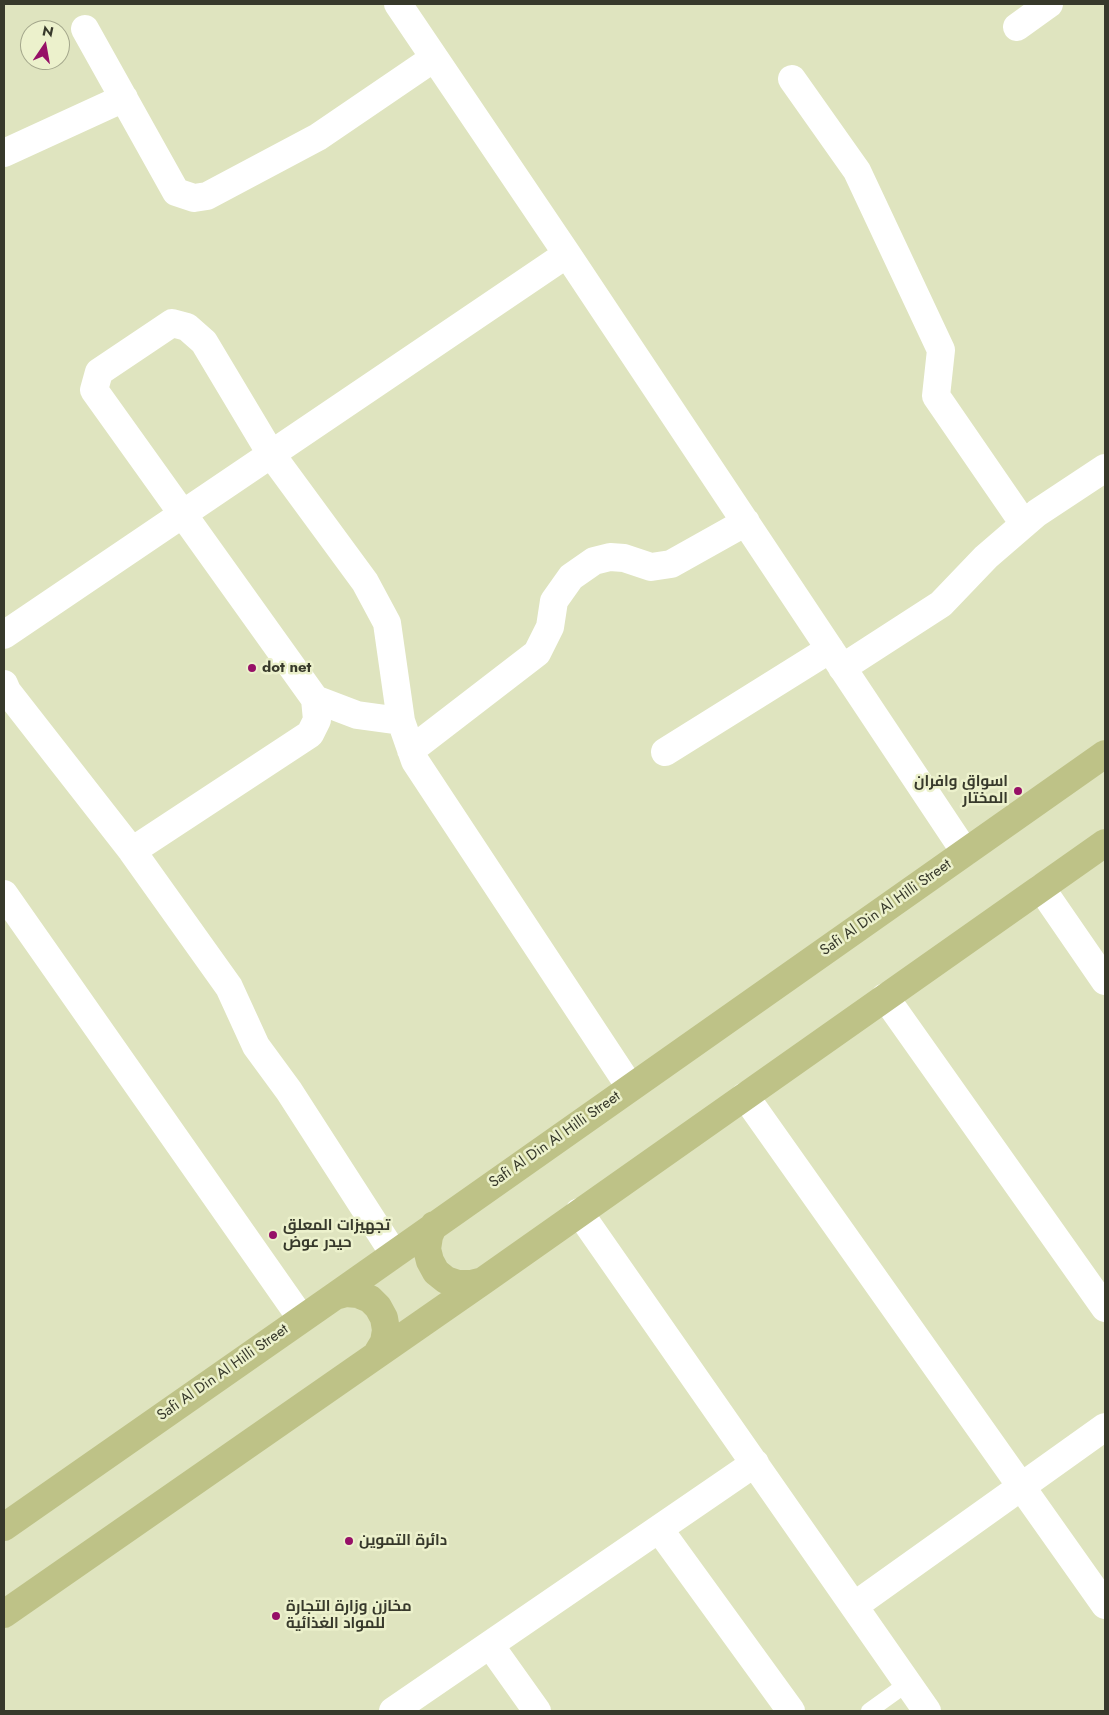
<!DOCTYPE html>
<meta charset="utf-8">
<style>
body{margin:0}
#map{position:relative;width:1109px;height:1715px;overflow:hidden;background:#dfe4bf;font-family:Jost,sans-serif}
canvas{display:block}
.frame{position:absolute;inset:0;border:5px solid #37392b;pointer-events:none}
.north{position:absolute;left:20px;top:20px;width:50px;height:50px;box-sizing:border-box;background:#ecf1cc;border:1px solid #a4a78c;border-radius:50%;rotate:12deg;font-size:14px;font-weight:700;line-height:20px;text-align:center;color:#37392b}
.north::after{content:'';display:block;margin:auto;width:18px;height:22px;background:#961067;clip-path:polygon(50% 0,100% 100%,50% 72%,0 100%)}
</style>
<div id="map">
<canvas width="1109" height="1715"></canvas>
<div class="frame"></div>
<div class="north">N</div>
</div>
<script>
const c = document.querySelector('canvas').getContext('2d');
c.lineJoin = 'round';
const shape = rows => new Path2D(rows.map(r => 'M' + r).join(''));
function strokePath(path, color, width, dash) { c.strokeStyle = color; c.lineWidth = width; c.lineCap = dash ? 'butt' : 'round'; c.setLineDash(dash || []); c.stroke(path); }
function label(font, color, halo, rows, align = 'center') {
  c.font = font + ' Jost,Cairo,sans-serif'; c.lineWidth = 5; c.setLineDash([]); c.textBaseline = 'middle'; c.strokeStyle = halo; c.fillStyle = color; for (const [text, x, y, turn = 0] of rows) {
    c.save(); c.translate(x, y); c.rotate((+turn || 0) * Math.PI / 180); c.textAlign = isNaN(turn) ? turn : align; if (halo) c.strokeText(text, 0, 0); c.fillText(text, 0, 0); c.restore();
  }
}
const service = shape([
 [869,1711,908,1683]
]);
const minor = shape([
 [398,4,567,254,965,852],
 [1017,27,1049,4],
 [85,29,176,192,194,198,207,196,318,137,434,58],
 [792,79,857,171,941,350,936,396,1024,524],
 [4,153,124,98],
 [4,635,567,254],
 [842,668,941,604,986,557,1037,513,1105,468],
 [4,684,7,691,132,851,229,987,256,1046,289,1091,394,1254],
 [315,699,357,715,401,721],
 [411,750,537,653,550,627,554,601,571,577,594,561,610,557,624,558,651,567,671,564,746,522],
 [665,752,830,649],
 [132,851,310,734,317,720,315,699,94,390,99,372,172,323,187,327,204,342,271,454,365,582,387,623,401,721,415,761,630,1087],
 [1041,888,1105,981],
 [4,894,301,1318],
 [885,997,1105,1308],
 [745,1096,1105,1605],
 [579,1212,927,1711],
 [659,1529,791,1711],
 [854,1606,1105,1427],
 [490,1645,537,1711],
 [393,1711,755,1463]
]);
const primary = shape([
 [434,1225,429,1236,427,1249,430,1261,436,1272,446,1280,458,1284,471,1284,483,1281],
 [335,1296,346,1293,358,1294,370,1299,378,1307,384,1318,386,1330,384,1342,378,1352],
 [4,1527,335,1296,1105,754],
 [4,1614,483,1281,1105,843]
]);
const markers = [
 [252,668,5,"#961067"],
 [1018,791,5,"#961067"],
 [273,1235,5,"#961067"],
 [349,1541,5,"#961067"],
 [276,1616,5,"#961067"]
];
const poiNames = [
 ["dot net",262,668],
 ["اسواق وافران",1008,782,"right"],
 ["المختار",1008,799,"right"],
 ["تجهيزات المعلق",283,1226],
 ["حيدر عوض",283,1243],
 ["دائرة التموين",359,1541],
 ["مخازن وزارة التجارة",286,1607],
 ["للمواد الغذائية",286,1624]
];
const streetNames = [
 ["Safi Al Din Al Hilli Street",886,908,-35],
 ["Safi Al Din Al Hilli Street",555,1140,-35],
 ["Safi Al Din Al Hilli Street",223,1373,-35]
];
strokePath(service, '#fff', 16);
strokePath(minor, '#fff', 28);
strokePath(primary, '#bec287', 28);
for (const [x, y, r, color] of markers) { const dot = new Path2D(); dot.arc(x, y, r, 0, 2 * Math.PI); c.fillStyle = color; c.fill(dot); strokePath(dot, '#ecf1cc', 2); }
label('bold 15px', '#37392b', '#ecf1cc', poiNames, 'left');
label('15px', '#37392b', '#ecf1cc', streetNames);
</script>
